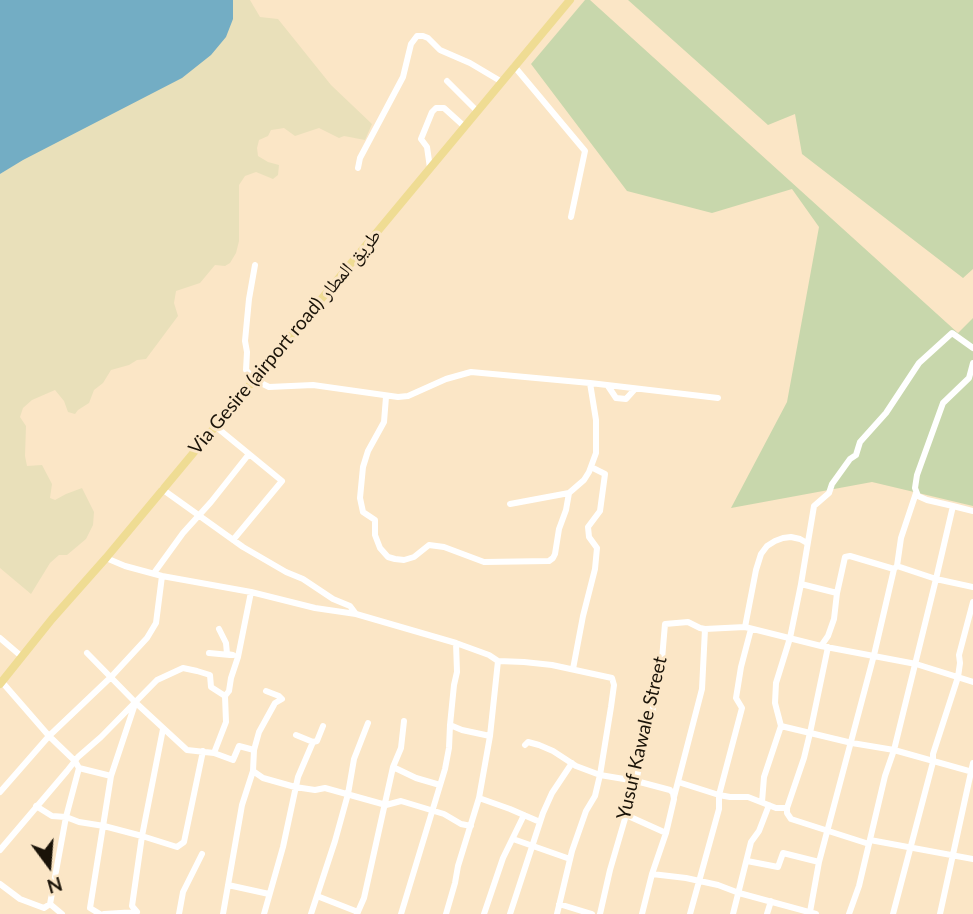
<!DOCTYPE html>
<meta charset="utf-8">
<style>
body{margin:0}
#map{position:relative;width:973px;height:914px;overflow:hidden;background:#fbe6c6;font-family:Lato,sans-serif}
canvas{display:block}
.north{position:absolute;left:14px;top:830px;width:70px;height:70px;-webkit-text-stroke:5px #fbe6c6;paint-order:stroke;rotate:164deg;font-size:19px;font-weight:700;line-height:28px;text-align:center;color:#1a1308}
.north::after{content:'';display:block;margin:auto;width:24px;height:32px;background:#1a1308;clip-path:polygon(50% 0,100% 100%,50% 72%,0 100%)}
</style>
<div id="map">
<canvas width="973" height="914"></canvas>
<div class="north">N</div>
</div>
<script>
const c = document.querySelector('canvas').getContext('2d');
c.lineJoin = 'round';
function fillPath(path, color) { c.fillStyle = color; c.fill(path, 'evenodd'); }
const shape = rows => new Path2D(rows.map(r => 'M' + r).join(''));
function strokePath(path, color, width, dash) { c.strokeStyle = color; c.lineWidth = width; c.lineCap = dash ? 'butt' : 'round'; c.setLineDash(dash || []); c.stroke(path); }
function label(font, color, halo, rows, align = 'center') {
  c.font = font + ' Lato,"Noto Naskh Arabic",sans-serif'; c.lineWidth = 6; c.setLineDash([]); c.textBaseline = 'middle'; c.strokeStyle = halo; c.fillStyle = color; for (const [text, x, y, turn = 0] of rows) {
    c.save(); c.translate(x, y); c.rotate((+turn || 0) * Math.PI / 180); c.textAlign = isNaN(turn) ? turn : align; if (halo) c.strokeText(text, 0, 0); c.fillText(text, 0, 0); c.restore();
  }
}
const green = shape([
 [585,0,590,0,958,333,973,318,973,506,872,482,731,508,787,402,819,227,792,189,712,213,627,191,531,64],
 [628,0,973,0,973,269,963,278,802,154,795,114,768,125]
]);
const sand = shape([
 [233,0,250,0,260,17,278,19,331,85,372,124,365,140,344,136,339,138,319,128,295,136,284,128,278,129,271,130,268,136,259,140,257,148,258,156,268,162,279,165,278,175,273,179,256,172,245,176,239,185,239,241,236,253,230,263,225,266,215,265,200,283,176,291,174,303,178,316,146,359,137,360,129,365,111,370,103,383,94,390,89,403,78,410,75,414,68,412,64,401,55,390,32,400,23,408,20,417,26,426,25,456,27,466,42,465,52,484,50,498,55,500,66,494,82,488,94,512,93,525,86,539,67,555,59,555,50,563,31,594,0,568,0,174,233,19]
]);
const water = shape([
 [0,0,233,0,233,19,226,37,211,55,182,78,23,160,0,174]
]);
const minor = shape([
 [514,66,585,151,571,217],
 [447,81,477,111],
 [358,168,360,158,403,77,411,44,417,36,423,36,428,38,440,50,470,63,502,82],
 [430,168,427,147,421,139,432,112,436,108,444,108,465,127],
 [255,265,249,299,245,341,247,352,246,370,255,380,269,387,313,385,398,397,408,396,446,379,471,372,590,383,718,398],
 [973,348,952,333,919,363,886,413,860,442,856,455,850,459,832,484,829,493,814,506,801,584,790,638,776,683,775,703,781,726,852,743,894,750,973,772],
 [608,386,616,398,626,399,635,389],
 [386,397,384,422,368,451,363,467,360,498,363,512,375,520,375,535,380,548,388,557,395,559,404,560,414,557,429,545,444,547,484,562,549,561,553,558,555,554,559,529,566,510,569,493],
 [215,426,282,481,233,540],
 [162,489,243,547,286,572,303,579,333,599,350,606,356,614],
 [510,504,569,493,584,480,589,472,596,453,596,420,590,383],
 [953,506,973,511],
 [106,558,125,566,162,576,251,592,315,608,356,614,456,643,489,655,498,661,524,662,552,665,612,678,614,685,611,707,600,775,595,796,586,811,572,851,557,914],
 [897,566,936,579,973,587],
 [154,573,183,533,211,502,249,454],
 [801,584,837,593,845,557,850,556,894,569],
 [745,627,756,570,761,554,767,546,775,541,783,538,791,537,800,539,807,543],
 [219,629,226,643,227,654,233,655],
 [0,638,21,656],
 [821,646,828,636,834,619,837,593],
 [828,647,810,733,804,758,787,808,787,813,791,819,869,844],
 [87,653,135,702,187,750,214,753,233,760,239,746,254,750],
 [209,653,230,655],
 [573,669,583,616,595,569,597,548,589,537,588,527,600,511,605,474,591,467],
 [2,682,49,736,75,761,79,768,66,817,50,904],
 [450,725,462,730,490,736],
 [163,729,142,836,177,847,184,842,203,751],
 [296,735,313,742],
 [525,745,528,742,539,745,553,751,576,766,600,775,636,781,670,790,673,793,674,799,666,833,652,874,642,914],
 [214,753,226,722,225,696,229,691,231,678,238,657,251,592],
 [393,767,416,778,440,785],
 [79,768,111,776],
 [253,771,263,778,295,787,315,790,325,788,386,805,401,801,444,814,461,824,471,826],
 [678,782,719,795,742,708,736,698,741,667,751,629],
 [0,792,49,736,111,677,147,638,156,623,162,576],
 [674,797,702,689,705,629],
 [479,798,510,809,540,822],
 [762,802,764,777,781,726],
 [36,806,52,816,66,817,79,822,104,826,142,836,132,906,137,912],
 [626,815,666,833],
 [513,839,570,859],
 [870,840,973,859],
 [0,850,67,771,78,757,101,737,157,680,183,668,197,671,210,675,211,687,225,696],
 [747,861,778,867,783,853,819,862],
 [652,874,686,878,718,885,739,893,816,914],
 [0,884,20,899,44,908,50,904,62,914],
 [228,885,269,894],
 [317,896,358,912],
 [559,904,592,914],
 [810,912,819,862,874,655,894,569,897,566,901,538,916,493],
 [100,914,90,908,111,776,135,704],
 [104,914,137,912],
 [179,914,183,892,202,854],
 [223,914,242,805,253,771,254,750,259,732,275,703,282,699,279,696,266,691],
 [264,914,283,847,298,777,313,742,317,741,323,726],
 [311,914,335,841,348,794,354,759,368,723],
 [357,914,364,898,393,767,401,748,404,721],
 [401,914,445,769,449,748,450,725,454,685,457,672,456,643],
 [446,914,455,883,458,866,479,798,490,736,498,661],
 [484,914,503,858,524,815],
 [510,914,543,813,552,793,572,763],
 [600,914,610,870,636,781,656,695,662,659,665,624,688,622,700,628,705,629,745,627,821,646,916,664,973,682],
 [690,914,719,809,719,795,730,797,748,797,776,808,787,808],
 [733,914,751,842,759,831,769,805],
 [767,914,771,901],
 [849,914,859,886,885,776,894,750,936,579,953,506,927,500,918,496,915,488,917,475,943,403,969,378,973,363],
 [893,914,933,762,933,754,958,677,960,663,959,655,973,602],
 [940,914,973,763]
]);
const major = shape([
 [0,684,52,619,106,558,570,0]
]);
const streetNames = [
 ["Via Gesire (airport road) طريق المطار",285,342,-50],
 ["Yusuf Kawale Street",642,738,-77]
];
fillPath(green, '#c8d7ac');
fillPath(sand, '#e9e0ba');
fillPath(water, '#73adc4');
strokePath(minor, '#fff', 6);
strokePath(major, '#efdc93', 8);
label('19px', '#1a1308', '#fbe6c6', streetNames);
</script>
